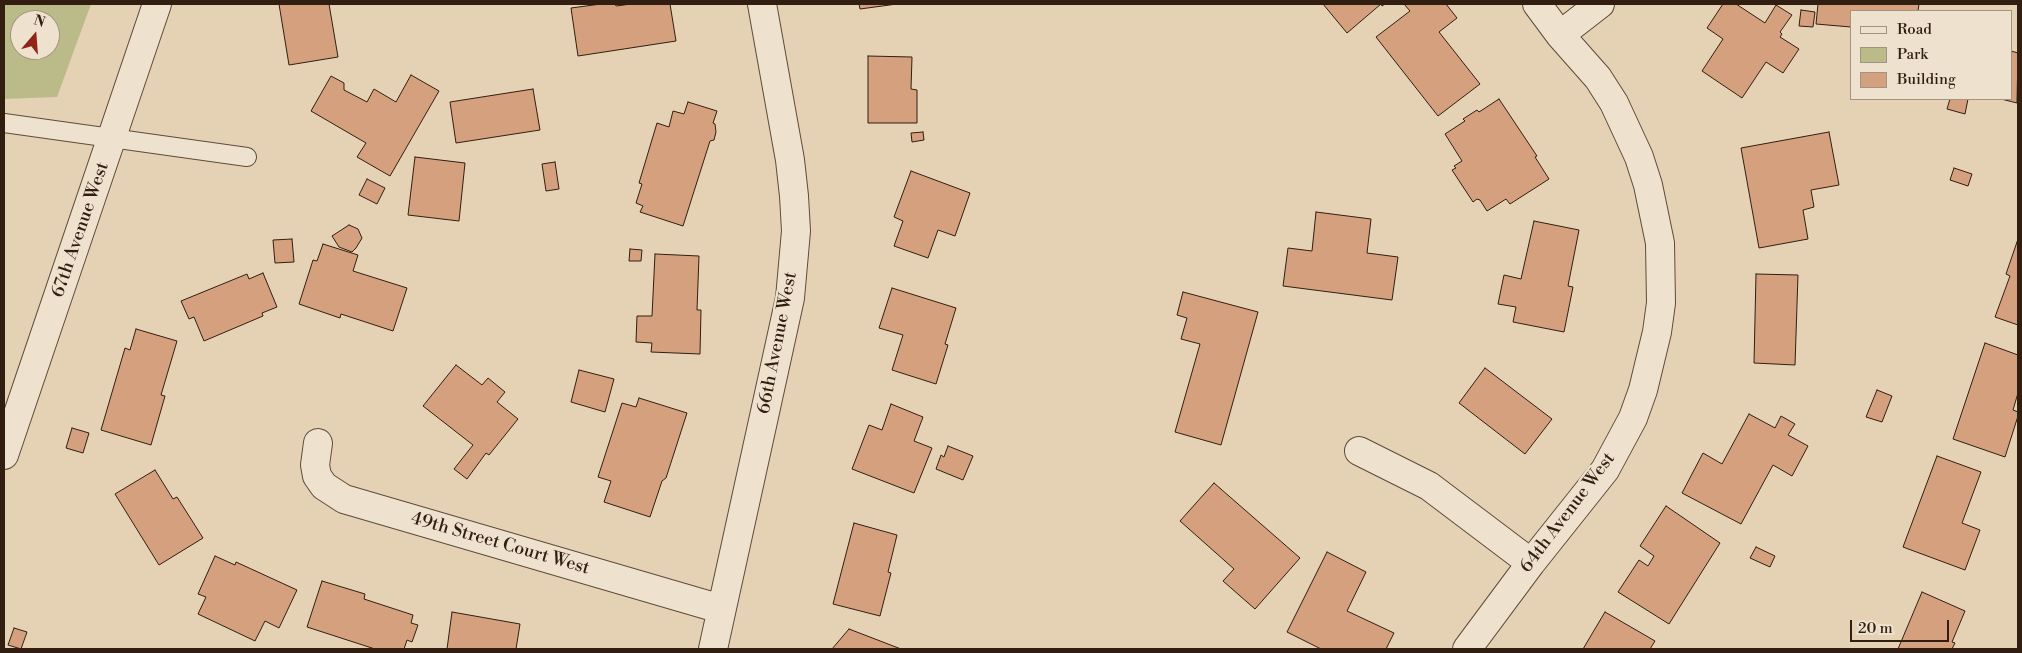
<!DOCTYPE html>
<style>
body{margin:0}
#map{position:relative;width:2022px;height:653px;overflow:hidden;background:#e5d2b4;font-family:"Libre Bodoni",serif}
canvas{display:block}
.frame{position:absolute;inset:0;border:5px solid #311e11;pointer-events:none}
.legend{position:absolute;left:1850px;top:10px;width:162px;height:90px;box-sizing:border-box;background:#eee2ce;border:1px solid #a29482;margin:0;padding:6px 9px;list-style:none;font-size:15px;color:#311e11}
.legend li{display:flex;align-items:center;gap:10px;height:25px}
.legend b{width:25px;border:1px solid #a29482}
.north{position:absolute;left:10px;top:10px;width:50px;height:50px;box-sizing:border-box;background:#eee2ce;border:1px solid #a29482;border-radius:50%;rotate:18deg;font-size:14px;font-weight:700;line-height:20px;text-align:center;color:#311e11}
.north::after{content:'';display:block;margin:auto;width:18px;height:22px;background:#8f2418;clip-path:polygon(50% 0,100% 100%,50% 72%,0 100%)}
.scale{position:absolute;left:1850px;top:620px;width:99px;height:22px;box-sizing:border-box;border:2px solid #311e11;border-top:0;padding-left:6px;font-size:15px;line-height:18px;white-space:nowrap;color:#311e11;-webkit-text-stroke:4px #eee2ce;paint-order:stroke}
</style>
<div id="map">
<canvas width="2022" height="653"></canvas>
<div class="frame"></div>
<ul class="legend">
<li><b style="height:6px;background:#eee2ce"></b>Road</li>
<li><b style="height:14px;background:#bbba89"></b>Park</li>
<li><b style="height:14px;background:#d4a07d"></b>Building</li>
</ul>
<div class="north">N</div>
<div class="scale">20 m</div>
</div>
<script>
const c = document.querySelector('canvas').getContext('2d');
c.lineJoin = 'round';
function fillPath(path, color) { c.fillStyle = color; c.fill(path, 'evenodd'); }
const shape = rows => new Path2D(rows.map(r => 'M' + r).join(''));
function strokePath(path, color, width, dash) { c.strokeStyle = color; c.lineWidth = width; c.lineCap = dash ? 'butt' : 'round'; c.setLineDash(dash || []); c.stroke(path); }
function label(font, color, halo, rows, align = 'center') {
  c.font = font + ' "Libre Bodoni",serif'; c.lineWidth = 4.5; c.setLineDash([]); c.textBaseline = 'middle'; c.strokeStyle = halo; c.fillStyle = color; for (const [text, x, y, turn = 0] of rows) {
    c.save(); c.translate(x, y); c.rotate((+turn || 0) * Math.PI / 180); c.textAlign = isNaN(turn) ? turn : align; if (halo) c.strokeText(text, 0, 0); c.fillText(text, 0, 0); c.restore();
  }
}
const green = shape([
 [4,4,91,4,57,97,4,99],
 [20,20,50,20,50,50,20,50]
]);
const building = shape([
 [279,4,329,4,338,57,289,65,279,4],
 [601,4,615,4,616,6,631,4,670,4,676,41,578,56,571,8,601,4],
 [859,4,897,4,860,9,859,4],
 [1323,4,1385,4,1382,6,1381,4,1347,33,1323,4],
 [1404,4,1446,4,1457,18,1439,32,1480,84,1438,116,1376,37,1410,11,1404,4],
 [1723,4,1736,4,1765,23,1776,5,1792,15,1780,32,1782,34,1780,37,1799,49,1783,73,1766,62,1742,98,1702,71,1723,39,1707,28,1723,4],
 [1818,4,1919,4,1918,11,1851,11,1851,27,1816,24,1818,4],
 [1801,10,1815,12,1813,27,1799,26,1801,10],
 [2011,51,2018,53,2017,103,2001,99,2011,99,2011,51],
 [868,56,912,57,911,89,917,90,917,123,868,123,868,56],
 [411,75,439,91,390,176,357,157,366,143,311,111,331,76,344,83,344,90,367,102,374,89,396,102,411,75],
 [533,89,540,130,456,143,450,102,533,89],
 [1499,99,1537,156,1535,157,1549,179,1510,204,1506,199,1487,211,1480,200,1477,199,1473,202,1452,170,1456,168,1454,166,1462,161,1445,134,1465,121,1463,119,1477,110,1479,112,1499,99],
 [1950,99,1968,99,1965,114,1947,109,1950,99],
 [688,102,717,111,713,123,715,124,716,132,714,140,710,141,683,226,640,212,643,206,636,203,642,184,639,183,657,123,669,127,673,111,684,114,688,102],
 [923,132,924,140,912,142,911,133,923,132],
 [1829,132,1839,185,1811,190,1814,207,1803,210,1808,239,1759,248,1741,148,1829,132],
 [415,157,465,163,459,221,408,215,415,157],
 [555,162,559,189,546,191,542,164,555,162],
 [1954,168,1972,174,1968,186,1950,180,1954,168],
 [911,171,970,193,955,236,938,230,928,258,894,246,903,221,894,217,911,171],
 [367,179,385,188,377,204,359,195,367,179],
 [1316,212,1371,219,1367,253,1398,257,1392,300,1283,286,1288,248,1312,251,1316,212],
 [1534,221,1579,230,1568,286,1573,287,1564,332,1513,322,1516,307,1498,304,1504,275,1521,279,1534,221],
 [349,225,358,229,362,238,356,248,352,252,339,247,332,236,349,225],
 [292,239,294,262,275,263,273,240,292,239],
 [2018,239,2018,325,1995,317,2010,276,2006,274,2018,239],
 [323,244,358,255,353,271,407,288,393,331,341,314,340,318,299,304,313,260,317,261,323,244],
 [630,249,642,250,641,261,629,261,630,249],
 [655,254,699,256,697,310,701,310,700,354,651,352,652,343,636,342,637,316,652,316,655,254],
 [263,273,277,307,262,313,263,316,204,341,194,317,189,319,181,301,247,274,249,279,263,273],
 [1756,274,1798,275,1795,365,1754,363,1756,274],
 [892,288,956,308,945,344,948,345,936,384,892,370,903,335,879,328,892,288],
 [1183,292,1258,312,1221,445,1175,432,1200,344,1181,339,1187,318,1177,315,1183,292],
 [136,329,177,341,161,395,165,396,151,445,101,430,125,348,130,350,136,329],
 [1985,343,2018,355,2018,393,2013,410,2018,412,2018,416,2005,457,1953,439,1985,343],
 [456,365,482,385,488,378,505,392,497,402,518,419,489,455,486,453,467,479,454,469,473,445,423,406,456,365],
 [1485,368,1552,419,1525,454,1459,403,1485,368],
 [579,370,614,379,605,412,571,402,579,370],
 [1877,390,1892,396,1882,422,1866,417,1877,390],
 [639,398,687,413,666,478,662,481,650,517,604,502,611,481,598,477,622,403,636,407,639,398],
 [891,404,923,417,914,441,932,448,914,493,852,469,869,425,882,430,891,404],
 [1749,414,1775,428,1781,416,1795,424,1788,435,1808,446,1792,476,1773,465,1741,524,1682,493,1703,453,1722,464,1749,414],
 [72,428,89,433,83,453,66,448,72,428],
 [948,446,973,456,963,480,936,469,941,455,944,457,948,446],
 [1937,456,1981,472,1962,523,1980,530,1965,570,1903,547,1937,456],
 [155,470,173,499,177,497,203,538,159,565,115,494,155,470],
 [1214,483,1300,558,1255,609,1223,581,1234,569,1180,521,1214,483],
 [1666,506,1720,543,1669,624,1618,592,1639,560,1648,566,1654,556,1640,546,1666,506],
 [854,523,897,535,888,572,891,573,880,616,833,604,854,523],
 [1756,547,1775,556,1770,567,1750,558,1756,547],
 [1327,552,1366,572,1347,611,1394,633,1386,649,1321,649,1287,632,1327,552],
 [215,556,235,565,236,562,297,590,279,628,265,621,255,641,198,614,206,597,198,594,215,556],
 [322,581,365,594,364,599,413,615,411,623,418,625,412,642,407,640,404,649,375,649,307,627,322,581],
 [1922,592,1965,611,1952,642,1955,643,1952,649,1898,649,1922,592],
 [452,612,520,624,516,649,447,649,452,612],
 [1605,612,1655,641,1650,649,1583,649,1605,612],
 [14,628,27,632,21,649,8,645,14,628],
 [849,629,901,649,832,649,849,629]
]);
const service = shape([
 [4,123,247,157]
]);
const minor = shape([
 [1560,35,1600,4],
 [318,443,315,465,317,476,324,486,344,499,721,609],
 [1359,451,1429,486,1531,563],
 [713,649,790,298,796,231,794,196,790,160,762,4],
 [1467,649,1531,563,1605,470,1633,418,1643,390,1657,332,1661,303,1660,243,1648,185,1639,157,1614,103,1598,78,1560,35,1537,4]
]);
const tertiary = shape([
 [4,455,157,4]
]);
const streetNames = [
 ["67th Avenue West",81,230,-71],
 ["66th Avenue West",778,343,-79],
 ["64th Avenue West",1568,513,-53],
 ["49th Street Court West",500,544,16]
];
fillPath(green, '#bbba89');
fillPath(building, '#d4a07d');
strokePath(building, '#311e11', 1);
strokePath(service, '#5e4b3a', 20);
strokePath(minor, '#5e4b3a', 30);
strokePath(tertiary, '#5e4b3a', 30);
strokePath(service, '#eee2ce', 18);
strokePath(minor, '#eee2ce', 28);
strokePath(tertiary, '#eee2ce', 28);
label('18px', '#311e11', '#eee2ce', streetNames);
</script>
